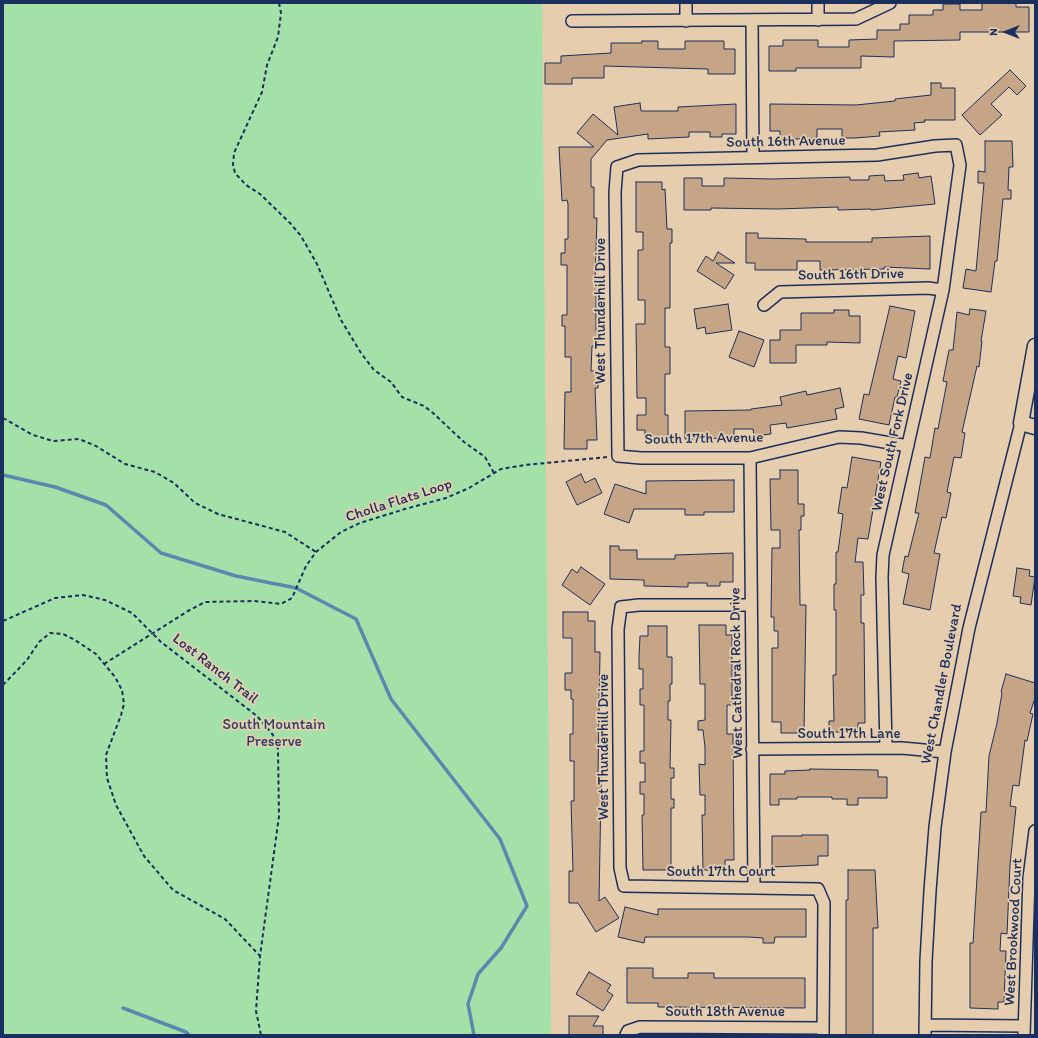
<!DOCTYPE html>
<style>
body{margin:0}
#map{position:relative;width:1038px;height:1038px;overflow:hidden;background:#e5cdae;font-family:Itim,sans-serif}
canvas{display:block}
.frame{position:absolute;inset:0;border:4px solid #1b2f5e;pointer-events:none}
.north{position:absolute;left:986px;top:12px;width:40px;height:40px;-webkit-text-stroke:3px #e5cdae;paint-order:stroke;rotate:270deg;font-size:11px;font-weight:700;line-height:16px;text-align:center;color:#1b2f5e}
.north::after{content:'';display:block;margin:auto;width:14px;height:18px;background:#1b2f5e;clip-path:polygon(50% 0,100% 100%,50% 72%,0 100%)}
</style>
<div id="map">
<canvas width="1038" height="1038"></canvas>
<div class="frame"></div>
<div class="north">N</div>
</div>
<script>
const c = document.querySelector('canvas').getContext('2d');
c.lineJoin = 'round';
function fillPath(path, color) { c.fillStyle = color; c.fill(path, 'evenodd'); }
const shape = rows => new Path2D(rows.map(r => 'M' + r).join(''));
function strokePath(path, color, width, dash) { c.strokeStyle = color; c.lineWidth = width; c.lineCap = dash ? 'butt' : 'round'; c.setLineDash(dash || []); c.stroke(path); }
function label(font, color, halo, rows, align = 'center') {
  c.font = font + ' Itim,sans-serif'; c.lineWidth = 3.5; c.setLineDash([]); c.textBaseline = 'middle'; c.strokeStyle = halo; c.fillStyle = color; for (const [text, x, y, turn = 0] of rows) {
    c.save(); c.translate(x, y); c.rotate((+turn || 0) * Math.PI / 180); c.textAlign = isNaN(turn) ? turn : align; if (halo) c.strokeText(text, 0, 0); c.fillText(text, 0, 0); c.restore();
  }
}
const green = shape([
 [3,3,542,3,551,1035,3,1035]
]);
const stream = shape([
 [3,475,55,487,106,505,161,553,236,576,296,588,356,619,391,699,500,839,527,906,501,948,478,974,468,1004,474,1035],
 [123,1008,186,1032,189,1035]
]);
const building = shape([
 [982,3,1016,3,1016,7,1029,7,1029,32,960,32,960,40,894,41,894,57,861,56,861,68,796,68,796,71,769,71,769,46,783,46,783,40,818,40,818,47,849,47,849,40,877,39,877,30,900,30,900,24,909,24,909,15,933,15,933,10,943,10,943,4,960,4,960,10,982,10,982,3],
 [642,41,658,41,658,49,685,49,685,41,724,41,724,49,735,49,735,74,708,74,708,69,604,66,604,78,572,78,572,84,545,84,545,63,561,63,561,56,611,53,611,43,642,43,642,41],
 [1010,70,1026,86,1017,95,1009,87,991,104,1002,115,980,135,962,115,1010,70],
 [931,83,941,83,941,88,955,88,955,120,924,120,925,122,914,123,915,130,879,132,880,136,855,138,842,138,842,129,817,129,817,138,796,139,780,139,780,131,770,131,770,104,856,105,895,101,895,99,931,95,931,83],
 [640,103,641,111,678,111,678,107,736,104,736,134,722,134,722,137,710,137,710,132,689,132,689,137,648,139,648,134,607,140,591,159,591,187,594,187,594,218,597,218,595,283,598,283,597,296,596,296,596,331,598,331,598,346,592,346,591,371,598,371,598,388,595,388,597,440,587,440,587,449,564,449,565,392,571,392,571,357,565,357,565,326,562,326,562,315,567,315,567,265,561,265,561,253,565,253,565,239,568,239,568,204,567,200,562,201,559,147,594,147,577,133,593,114,618,135,614,107,640,103],
 [985,141,1012,141,1013,167,1009,167,1008,190,1011,190,1011,199,1003,199,997,261,995,261,991,292,963,288,966,269,976,271,984,183,978,183,978,171,985,172,985,141],
 [918,173,919,178,931,176,935,204,871,210,871,209,838,210,838,207,777,209,711,208,711,210,684,210,684,178,702,178,702,186,724,186,724,178,772,179,850,177,850,180,869,180,869,176,884,175,885,181,904,180,903,175,918,173],
 [636,182,662,182,662,190,665,189,667,229,672,229,672,243,670,243,670,308,665,308,665,347,670,347,670,374,665,374,665,415,668,415,668,441,645,441,645,430,637,430,637,415,646,415,646,398,637,398,636,324,645,324,645,300,638,300,638,250,643,250,643,232,636,232,636,182],
 [746,233,758,233,758,238,806,239,806,242,872,242,872,238,930,236,930,269,884,267,884,269,820,270,820,261,797,261,797,270,755,270,755,263,746,263,746,233],
 [718,252,735,263,716,263,734,275,725,289,697,271,706,256,713,261,718,252],
 [728,304,732,330,706,334,705,327,697,329,694,309,728,304],
 [890,306,915,311,906,358,898,356,893,379,901,381,897,397,895,397,889,425,859,419,864,394,869,395,890,306],
 [970,309,986,311,981,341,982,341,979,367,977,366,962,432,965,433,961,458,954,457,947,492,951,493,946,518,942,517,934,553,940,554,930,610,903,604,909,574,902,572,905,556,908,557,919,513,915,513,925,457,930,458,935,428,938,429,947,382,943,381,949,350,953,350,957,312,969,315,970,309],
 [834,310,849,310,849,316,860,316,860,343,827,342,827,345,796,345,796,363,770,363,770,340,780,340,780,330,801,330,801,313,834,313,834,310],
 [739,331,764,340,754,367,729,357,739,331],
 [840,388,844,407,835,409,837,419,787,428,786,423,770,425,771,434,754,436,753,429,734,429,734,438,685,439,685,411,751,410,751,409,782,405,780,397,806,391,807,395,840,388],
 [852,457,881,462,868,539,858,538,855,562,863,562,864,595,861,595,861,623,864,623,865,723,858,723,858,732,829,732,829,721,834,721,833,675,836,675,836,610,834,610,834,584,836,584,836,552,838,552,843,514,838,513,842,487,847,488,852,457],
 [780,470,798,470,798,504,804,504,804,516,801,516,801,530,799,530,800,605,806,605,804,733,781,733,781,722,772,722,772,648,778,648,778,631,774,631,774,617,771,617,772,548,780,548,780,530,771,530,770,479,780,479,780,470],
 [581,474,585,483,595,478,602,493,577,505,566,482,581,474],
 [734,480,734,512,704,512,704,515,685,515,685,509,634,509,629,523,604,514,615,484,646,494,646,481,734,480],
 [610,546,619,546,619,550,637,550,637,559,675,559,675,555,733,553,733,582,720,582,720,586,707,586,707,583,688,583,688,587,644,586,644,580,610,579,610,546],
 [581,567,605,584,590,605,562,585,572,569,577,573,581,567],
 [1017,568,1030,570,1029,576,1035,577,1031,605,1020,603,1021,597,1013,596,1017,568],
 [563,612,588,612,588,621,595,621,595,652,600,652,598,774,601,774,601,791,599,901,605,897,619,918,596,932,578,903,569,903,569,871,573,871,571,801,574,801,574,761,570,761,570,734,573,734,573,699,571,699,571,690,565,690,565,673,572,673,572,638,563,638,563,612],
 [699,625,726,625,726,635,732,635,732,705,727,705,727,734,733,734,734,860,725,860,725,870,703,870,702,815,705,815,705,795,700,795,699,764,705,765,705,747,703,730,698,730,698,721,705,720,705,684,700,684,699,625],
 [648,626,667,626,667,657,672,657,672,684,670,684,670,701,668,701,668,720,671,720,670,768,674,768,674,778,671,778,671,799,674,799,674,808,671,808,671,870,643,870,642,815,644,815,644,794,640,794,640,782,645,782,645,763,640,763,640,751,644,751,644,705,640,705,640,689,643,689,643,669,639,669,639,657,640,636,648,636,648,626],
 [1006,674,1035,683,1035,698,1030,713,1033,714,1027,741,1025,740,1019,786,1013,785,1010,806,1016,807,1010,865,1007,934,1001,933,1000,951,1006,951,1004,1002,998,1002,998,1009,970,1008,970,943,973,943,981,812,986,812,989,756,997,723,1002,693,1001,692,1006,674],
 [810,769,878,770,878,777,887,777,887,798,858,798,858,805,847,805,847,799,832,799,832,797,797,797,797,799,779,799,779,805,770,805,770,774,785,774,785,771,810,770,810,769],
 [802,835,828,835,828,856,818,856,818,865,772,867,772,836,802,836,802,835],
 [848,870,875,870,878,928,873,928,873,1035,846,1035,846,900,848,900,848,870],
 [625,907,658,915,658,909,806,909,806,937,775,937,774,943,763,943,763,938,748,937,645,937,644,943,618,937,625,907],
 [627,968,653,968,653,978,688,978,688,973,714,973,714,978,805,978,805,1008,658,1007,658,1003,627,1003,627,968],
 [589,972,611,985,607,991,613,995,603,1011,576,994,589,972],
 [569,1016,599,1016,593,1026,603,1026,603,1035,569,1035,569,1016]
]);
const path = shape([
 [279,3,281,13,278,37,267,65,262,92,234,153,233,165,235,173,246,185,260,194,291,224,301,236,317,264,341,320,361,353,374,370,391,382,402,397,424,406,433,413,464,442,485,457,494,473],
 [3,418,33,435,53,441,79,439,96,446,125,464,155,472,174,483,195,503,218,514,285,532,316,552],
 [3,621,55,598,83,595,105,600,132,613,161,642,257,716,273,735,278,749,279,816,260,956,256,1011,261,1035],
 [104,664,188,611,205,602,254,601,281,604,292,598,306,566,316,552,341,532,360,523,405,509,446,498,469,488,501,469,525,465,608,457],
 [3,685,27,660,39,642,50,633,63,634,75,640,96,654,115,677,122,690,124,704,121,715,106,755,107,778,116,805,144,856,173,890,225,919,260,956]
]);
const minor = shape([
 [818,3,818,20],
 [752,20,753,157],
 [572,21,856,19,890,3],
 [686,21,686,3],
 [764,305,780,292,928,288,943,290],
 [750,458,754,887],
 [751,605,639,605,621,607,618,629,620,868,624,886,818,889,824,903,823,1035],
 [886,748,882,577,883,555,943,290,960,165,956,145,935,146,877,155,638,160,617,167,615,192,618,456,641,458,750,458,839,437,861,438,908,446],
 [752,749,902,748,945,752],
 [925,1025,1024,1026],
 [626,1035,628,1031,640,1027,823,1028],
 [925,1035,926,961,930,891,935,827,945,752,969,628,1021,423],
 [1024,1035,1029,878,1035,831]
]);
const major = shape([
 [1035,346,1021,423,1035,427]
]);
const streetNames = [
 ["South 16th Avenue",786,142,-1],
 ["South 16th Drive",851,275,-1],
 ["West Thunderhill Drive",601,311,-90],
 ["South 17th Avenue",704,439,-1],
 ["West South Fork Drive",893,442,-77],
 ["Cholla Flats Loop",399,501,-18],
 ["Lost Ranch Trail",215,669,38],
 ["West Cathedral Rock Drive",737,673,-91],
 ["West Chandler Boulevard",942,684,-79],
 ["South 17th Lane",849,734],
 ["West Thunderhill Drive",604,747,-90],
 ["South 17th Court",721,872],
 ["West Brookwood Court",1014,932,-87],
 ["South 18th Avenue",725,1012]
];
const parkNames = [
 ["South Mountain",274,725],
 ["Preserve",274,742]
];
fillPath(green, '#a4e1a9');
strokePath(stream, '#5989ae', 3.5);
fillPath(building, '#c6a586');
strokePath(building, '#1b2f5e', 1);
strokePath(minor, '#1b2f5e', 14);
strokePath(major, '#1b2f5e', 17);
strokePath(path, '#1b2f5e', 2, [4, 3]);
strokePath(minor, '#e5cdae', 11);
strokePath(major, '#e5cdae', 14);
label('15px', '#1b2f5e', '#e5cdae', streetNames);
label('15px', '#294166', '#e5cdae', parkNames);
</script>
